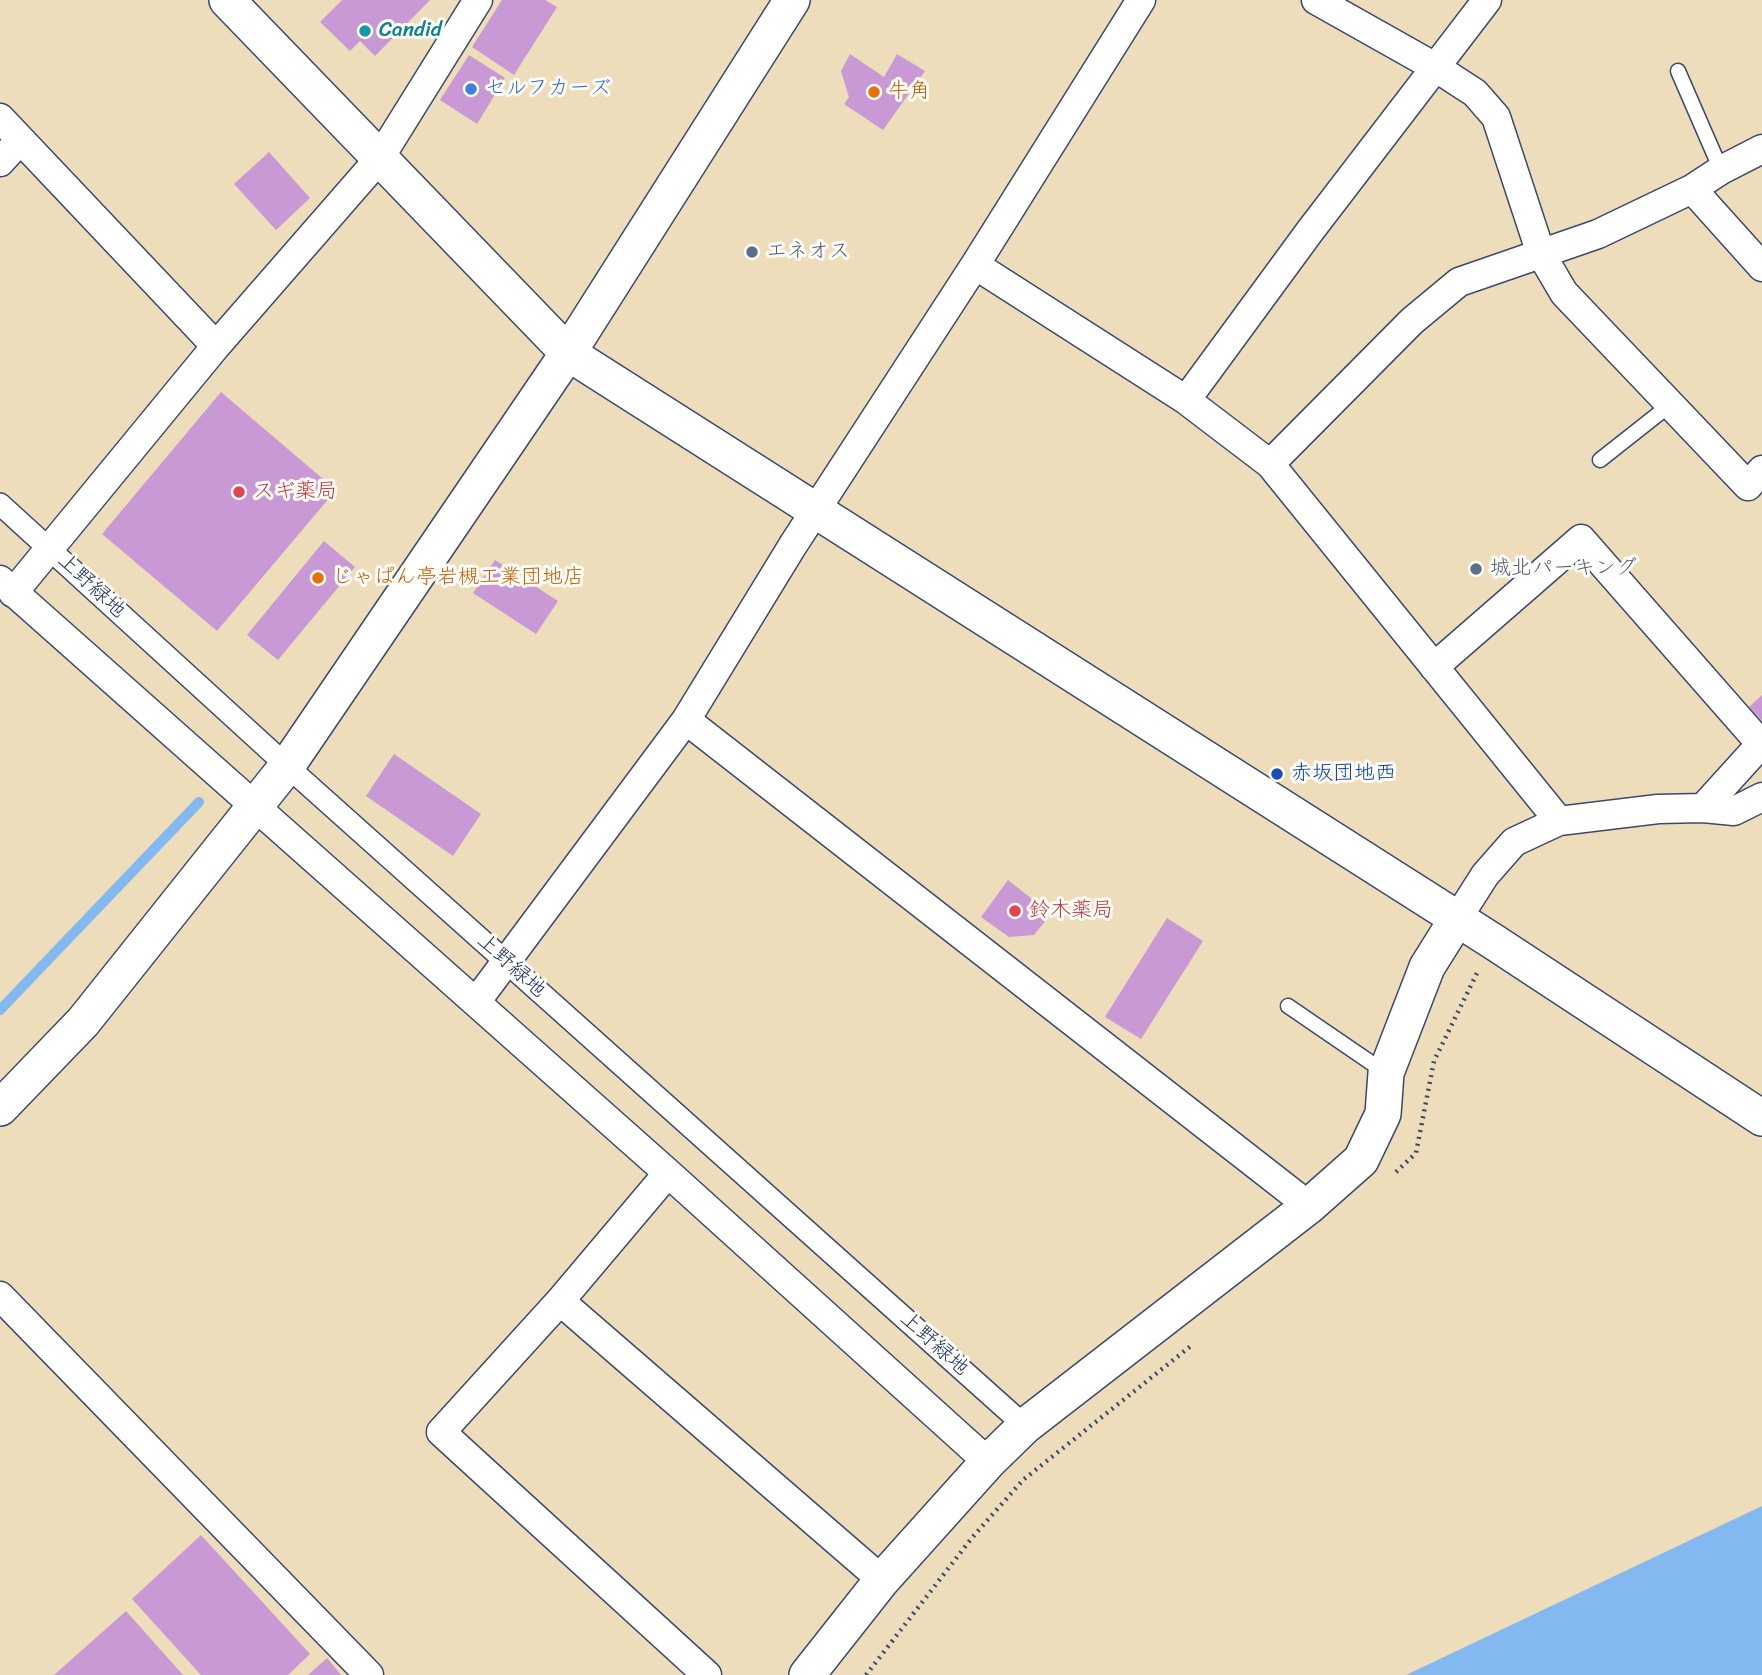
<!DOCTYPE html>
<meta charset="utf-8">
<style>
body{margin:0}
canvas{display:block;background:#edddbb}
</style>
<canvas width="1762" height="1675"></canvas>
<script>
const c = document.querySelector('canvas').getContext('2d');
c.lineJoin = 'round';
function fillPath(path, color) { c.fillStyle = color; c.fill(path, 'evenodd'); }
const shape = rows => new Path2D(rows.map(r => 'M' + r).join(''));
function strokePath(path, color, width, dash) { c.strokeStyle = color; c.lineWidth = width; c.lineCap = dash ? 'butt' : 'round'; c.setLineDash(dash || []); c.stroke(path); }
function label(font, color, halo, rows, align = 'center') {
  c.font = font + ' Sriracha,"Klee One",sans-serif'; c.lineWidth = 6; c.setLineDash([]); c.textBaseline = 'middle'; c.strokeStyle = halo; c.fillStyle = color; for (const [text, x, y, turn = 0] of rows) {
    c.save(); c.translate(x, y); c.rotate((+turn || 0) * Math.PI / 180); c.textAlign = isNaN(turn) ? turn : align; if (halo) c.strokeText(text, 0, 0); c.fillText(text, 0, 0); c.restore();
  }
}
const water = shape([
 [1762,1506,1762,1675,1406,1675]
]);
const stream = shape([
 [0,1010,199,802]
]);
const building = shape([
 [342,0,430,0,375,56,360,41,350,51,320,22],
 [502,0,545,0,557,7,514,75,472,47],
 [850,54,884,77,897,54,925,71,883,130,844,104,849,97,841,71],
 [469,55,505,78,477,124,440,100],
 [269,152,310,198,276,230,234,184],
 [221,392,336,490,217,631,102,534],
 [324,541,355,567,278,660,247,635],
 [495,560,558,601,536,634,473,593],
 [1762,695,1762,721,1749,707],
 [394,754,481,814,453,856,366,796],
 [1008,880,1051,914,1034,935,1009,937,981,917],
 [1167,918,1203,941,1141,1039,1105,1017],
 [201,1535,310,1654,288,1675,201,1675,132,1599],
 [126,1611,183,1675,54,1675],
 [327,1658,341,1675,308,1675]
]);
const path = shape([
 [1396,1172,1416,1153,1434,1061,1477,973],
 [866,1675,971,1539,1023,1480,1192,1345]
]);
const service = shape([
 [1678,71,1721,170],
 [1600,460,1671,404],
 [1288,1006,1386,1073]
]);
const pedestrian = shape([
 [0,504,287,766,1025,1426]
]);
const minor = shape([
 [1316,0,1435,67,1475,93,1496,117,1541,254,1564,293,1748,486,1762,470],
 [0,118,216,346],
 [0,162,20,140],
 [1692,189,1762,267],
 [975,265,1186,400,1270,464,1559,821],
 [1186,400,1310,231,1487,0],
 [1270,464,1412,321,1459,282,1598,234,1692,189,1721,170,1762,149],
 [0,580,668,1173,988,1462],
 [13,593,216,346,379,159,478,0],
 [1434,667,1581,539,1761,744,1703,808],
 [686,720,1309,1206],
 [1457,919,1485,875,1514,842,1559,821,1658,809,1703,808,1734,811,1762,797],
 [476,1002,686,720,793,545,975,265,1141,0],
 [668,1173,560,1301,441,1432,707,1675],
 [0,1296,369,1675],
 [560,1301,882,1580]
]);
const tertiary = shape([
 [227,0,568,353,1494,942,1762,1118],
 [0,1108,83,1022,287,766,568,353,792,0],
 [807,1675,882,1580,988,1462,1025,1426,1309,1206,1361,1160,1383,1114,1386,1073,1427,967,1457,919]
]);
const markers = [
 [365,31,7,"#0f9aa8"],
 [471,89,7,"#3f7fe0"],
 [874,92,7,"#e8710a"],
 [752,252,7,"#5c6f8a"],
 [239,492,7,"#e0444e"],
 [1476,569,7,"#5c6f8a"],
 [318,578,7,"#e8710a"],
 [1277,774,7,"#1a4fb4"],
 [1015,911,7,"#e0444e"]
];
const cultureNames = [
 ["Candid",379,31]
];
const shopNames = [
 ["セルフカーズ",485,89]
];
const foodNames = [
 ["牛角",888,92],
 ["じゃぱん亭岩槻工業団地店",332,578]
];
const serviceNames = [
 ["エネオス",766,252],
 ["城北パーキング",1490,569]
];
const healthNames = [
 ["スギ薬局",253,492],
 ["鈴木薬局",1029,911]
];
const streetNames = [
 ["上野緑地",91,586,43],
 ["上野緑地",511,966,42],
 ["上野緑地",934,1344,42]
];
const transitNames = [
 ["赤坂団地西",1291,774]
];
fillPath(water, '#84b8f1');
strokePath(stream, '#84b8f1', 10);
fillPath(building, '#c999d5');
strokePath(service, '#3a496c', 17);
strokePath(pedestrian, '#3a496c', 24);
strokePath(minor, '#3a496c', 31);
strokePath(tertiary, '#3a496c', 38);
strokePath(path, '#3a496c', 4.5, [2, 5]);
strokePath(service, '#fff', 14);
strokePath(pedestrian, '#fff', 21);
strokePath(minor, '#fff', 28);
strokePath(tertiary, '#fff', 35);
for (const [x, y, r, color] of markers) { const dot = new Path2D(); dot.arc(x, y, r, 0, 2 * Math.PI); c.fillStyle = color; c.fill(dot); strokePath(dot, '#fdfcf7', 2.5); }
label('21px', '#0d838f', '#fdfcf7', cultureNames, 'left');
label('21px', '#366cbe', '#fdfcf7', shopNames, 'left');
label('21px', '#c56008', '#fdfcf7', foodNames, 'left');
label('21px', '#4e5e75', '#fdfcf7', serviceNames, 'left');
label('21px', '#be3a42', '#fdfcf7', healthNames, 'left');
label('21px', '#1b2f5e', '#fdfcf7', streetNames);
label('21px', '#164399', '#fdfcf7', transitNames, 'left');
</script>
